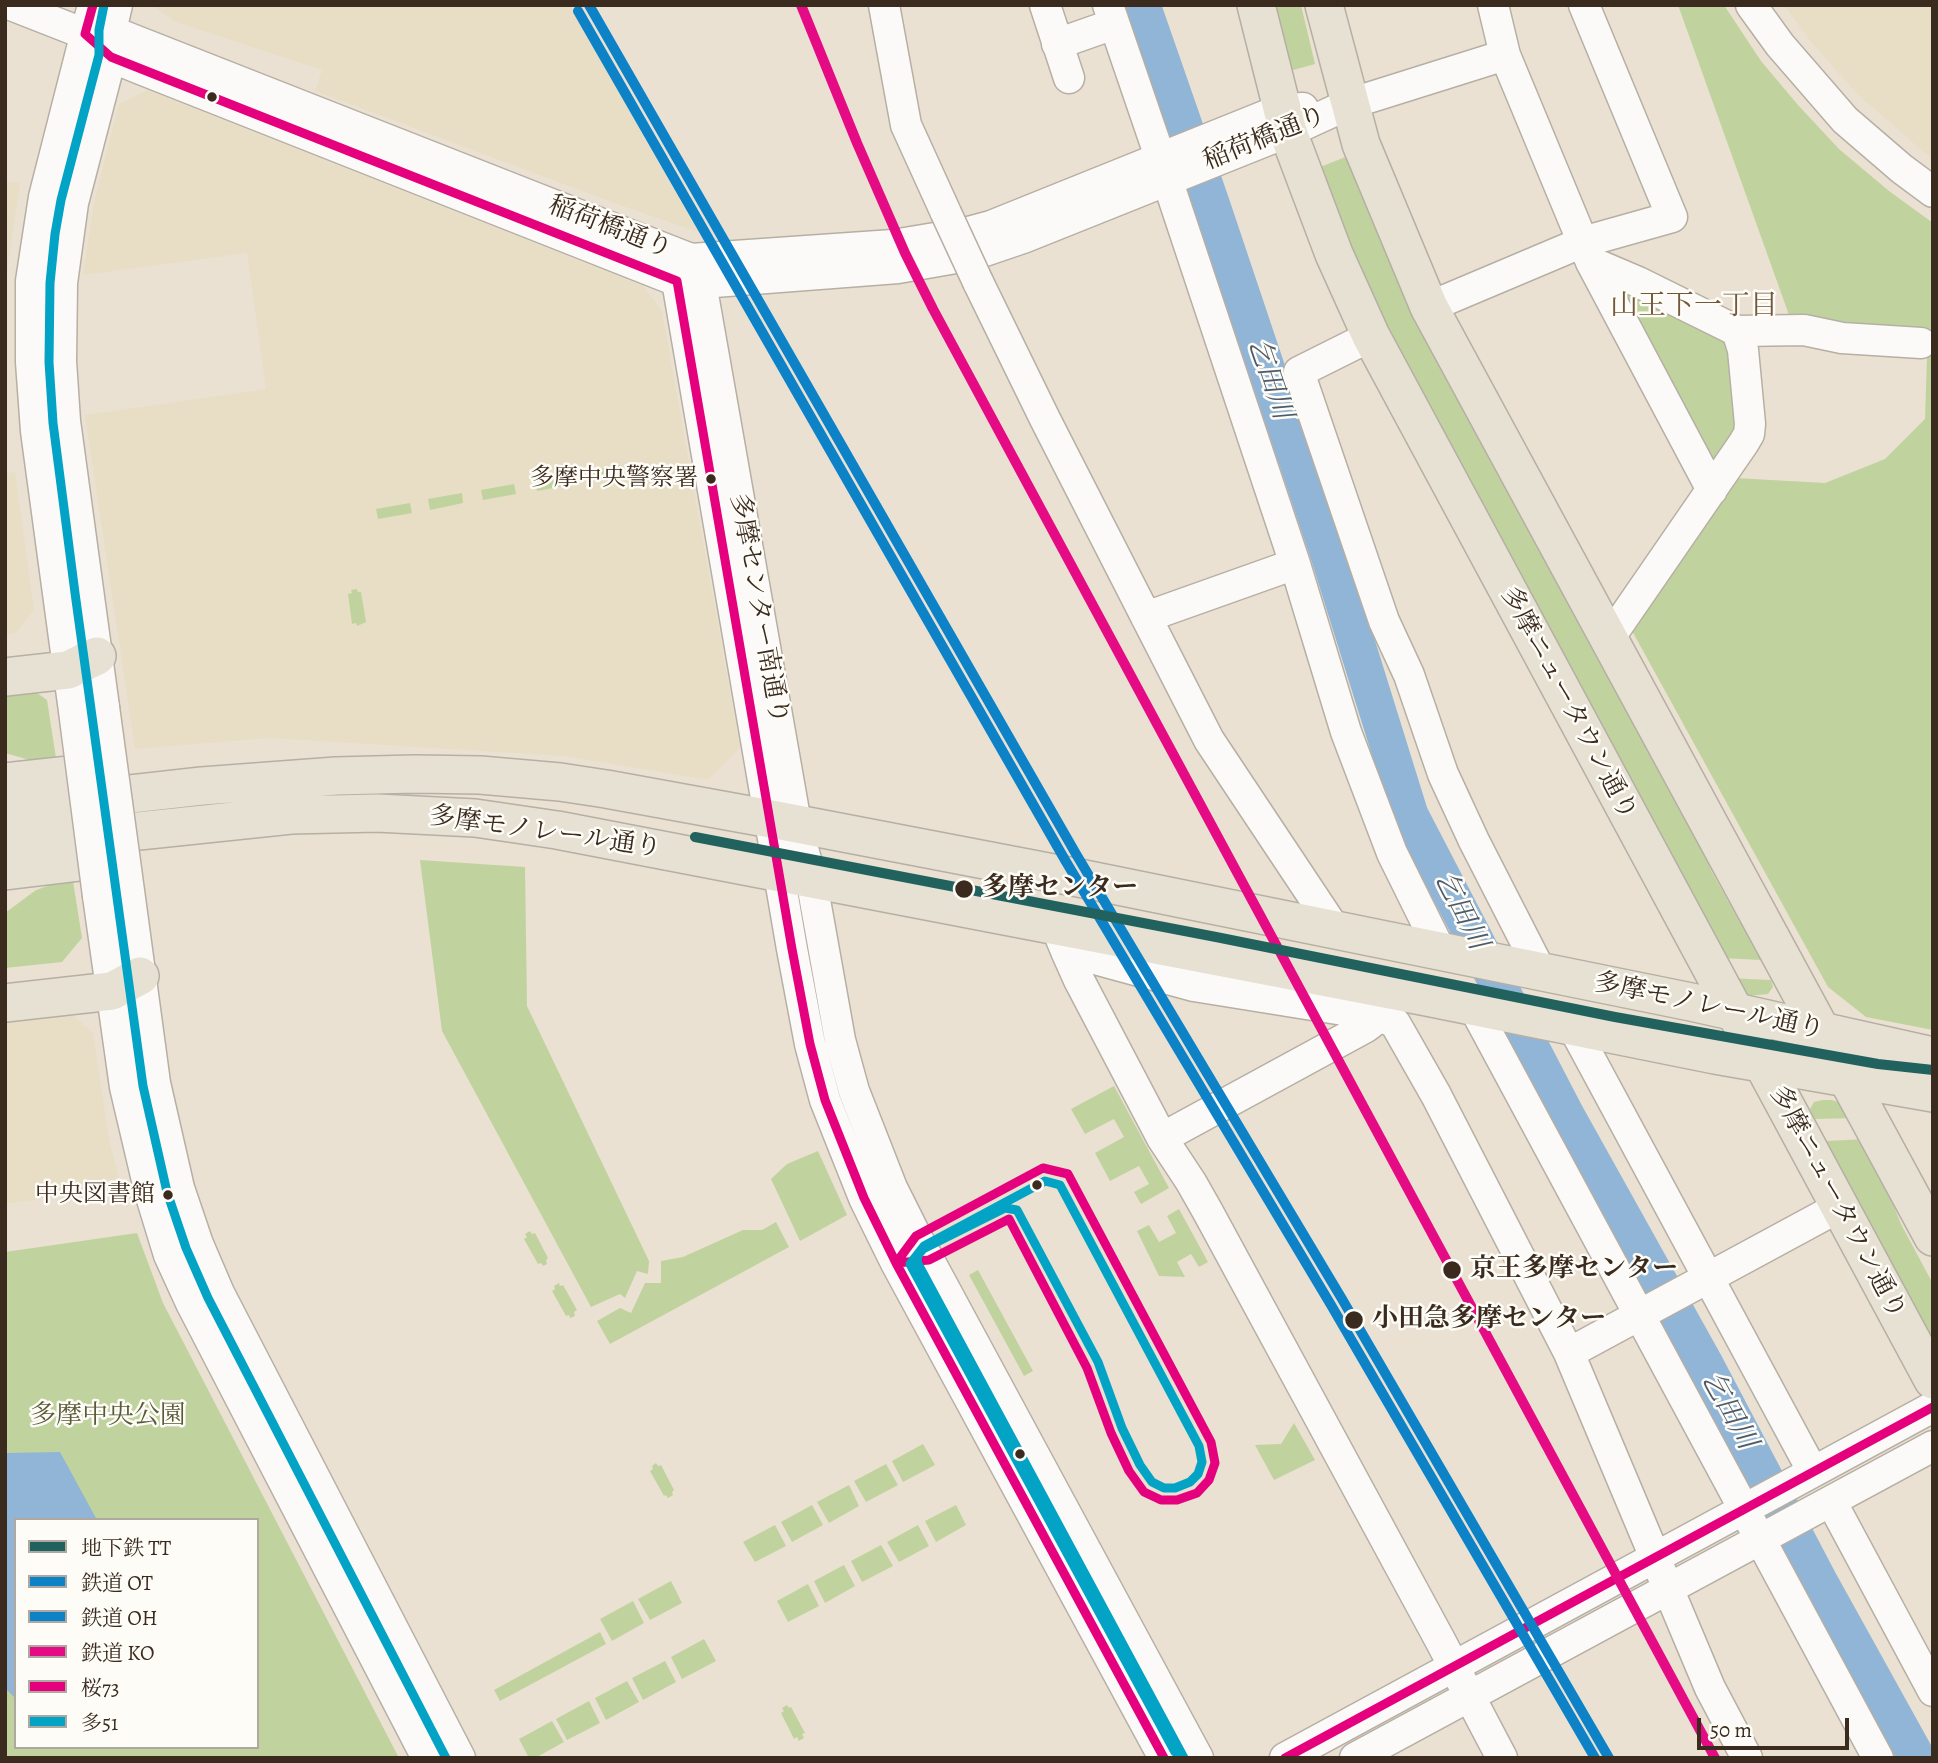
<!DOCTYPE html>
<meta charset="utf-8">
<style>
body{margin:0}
#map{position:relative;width:1938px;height:1763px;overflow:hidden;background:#eae1d2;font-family:Alegreya,"Noto Serif JP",serif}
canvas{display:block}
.frame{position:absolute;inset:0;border:7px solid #3b2a1e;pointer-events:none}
.legend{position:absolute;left:14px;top:1518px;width:245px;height:231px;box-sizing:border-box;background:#fdfcf7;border:2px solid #afa8a0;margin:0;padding:9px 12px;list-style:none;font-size:21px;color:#3b2a1e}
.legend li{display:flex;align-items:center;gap:14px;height:35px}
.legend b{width:35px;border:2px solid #afa8a0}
.scale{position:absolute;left:1697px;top:1718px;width:152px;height:32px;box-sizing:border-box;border:4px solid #3b2a1e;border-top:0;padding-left:9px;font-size:21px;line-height:24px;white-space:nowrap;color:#3b2a1e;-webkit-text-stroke:5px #fdfcf7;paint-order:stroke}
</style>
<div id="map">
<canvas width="1938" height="1763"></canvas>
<div class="frame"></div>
<ul class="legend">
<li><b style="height:9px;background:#22625e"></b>地下鉄 TT</li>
<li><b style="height:9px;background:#0d82c7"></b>鉄道 OT</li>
<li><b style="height:9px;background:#0d82c7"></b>鉄道 OH</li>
<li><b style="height:9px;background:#e50b84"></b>鉄道 KO</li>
<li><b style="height:9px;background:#e5007d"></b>桜73</li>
<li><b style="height:9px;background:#03a3c5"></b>多51</li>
</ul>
<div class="scale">50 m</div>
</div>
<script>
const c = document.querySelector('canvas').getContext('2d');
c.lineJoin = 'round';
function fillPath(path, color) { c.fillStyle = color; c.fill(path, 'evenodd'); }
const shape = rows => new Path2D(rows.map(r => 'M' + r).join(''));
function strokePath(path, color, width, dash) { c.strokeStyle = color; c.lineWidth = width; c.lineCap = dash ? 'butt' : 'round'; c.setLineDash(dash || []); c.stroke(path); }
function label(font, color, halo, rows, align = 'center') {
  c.font = font + ' Alegreya,"Noto Serif JP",serif'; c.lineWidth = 5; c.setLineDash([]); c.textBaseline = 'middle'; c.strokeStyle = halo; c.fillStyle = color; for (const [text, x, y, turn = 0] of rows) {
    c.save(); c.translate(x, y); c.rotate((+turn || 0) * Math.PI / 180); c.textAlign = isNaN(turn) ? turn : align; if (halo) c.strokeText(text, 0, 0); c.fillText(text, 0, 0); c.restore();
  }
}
const built = shape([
 [151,5,569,5,698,232,617,204,315,91,322,70,176,22],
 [1784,5,1933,5,1933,160,1857,94,1812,43],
 [147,90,643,286,662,311,740,748,708,780,564,756,269,738,135,749,85,415,266,389,247,253,83,275,94,203,119,104],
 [5,181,20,183,6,279,5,354],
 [15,472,34,610,16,633,5,635,5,473],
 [69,1012,93,1033,109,1139,121,1187,5,1204,5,1019]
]);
const green = shape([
 [1270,5,1301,5,1315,64,1286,72],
 [1678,5,1724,5,1761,61,1798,105,1839,149,1889,191,1933,223,1933,1030,1866,1017,1828,987,1631,629,1735,478,1825,483,1885,459,1925,419,1927,358,1921,331,1789,315],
 [1353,154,1676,786,1712,872,1761,960,1721,958,1381,329,1315,169],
 [1631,289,1723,335,1732,349,1740,423,1721,460,1706,459,1623,298],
 [621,465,623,475,590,481,588,471],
 [568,475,570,485,537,491,535,481],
 [514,484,516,494,483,500,481,490],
 [462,493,463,503,430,510,428,499],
 [410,503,412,513,378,519,376,509],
 [357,589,358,592,361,592,366,622,357,626,356,623,352,624,348,594,352,593,351,590],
 [24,684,47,700,56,758,33,761,5,753,5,686],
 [420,860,525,867,527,1006,649,1261,648,1274,637,1271,625,1298,620,1294,591,1307,442,1031],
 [73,881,82,938,62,962,5,968,5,913,36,890,59,882],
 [1727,978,1771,980,1773,987,1768,994,1748,996,1736,989],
 [1114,1086,1169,1188,1141,1204,1134,1192,1149,1184,1139,1166,1110,1181,1095,1153,1124,1137,1114,1119,1085,1134,1071,1109],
 [1823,1100,1832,1100,1841,1103,1856,1118,1815,1119,1810,1109,1814,1102],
 [1867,1139,1901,1224,1933,1284,1933,1339,1926,1343,1894,1286,1876,1233,1826,1141],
 [818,1151,847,1215,800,1241,771,1179,787,1164],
 [1179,1209,1208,1262,1199,1267,1191,1254,1177,1262,1185,1277,1159,1276,1137,1231,1149,1225,1159,1242,1176,1233,1167,1216],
 [776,1222,789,1247,610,1344,597,1321,620,1308,631,1313,645,1283,661,1283,661,1261,683,1257,743,1230,762,1230],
 [530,1231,532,1234,535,1233,548,1258,546,1260,547,1264,543,1266,541,1263,538,1264,524,1239,527,1237,525,1234],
 [137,1233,163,1303,399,1758,5,1758,5,1252],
 [16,1520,257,1520,257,1747,16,1747],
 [978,1270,1033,1371,1024,1376,969,1275],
 [559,1283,560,1286,563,1285,577,1310,574,1312,575,1316,570,1318,569,1315,566,1316,552,1291,555,1289,554,1286],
 [1294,1423,1315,1460,1274,1480,1255,1445,1281,1444],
 [923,1444,935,1465,903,1482,892,1461],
 [656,1463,658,1466,661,1465,674,1490,672,1492,673,1495,668,1498,666,1495,664,1496,650,1471,653,1469,652,1466],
 [886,1464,898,1485,866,1502,854,1481],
 [849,1485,859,1506,829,1523,817,1502],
 [812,1505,823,1525,792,1542,781,1522],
 [956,1505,966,1525,936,1542,925,1521],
 [775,1525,786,1546,755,1562,743,1542],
 [918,1525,929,1546,899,1562,887,1542],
 [881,1545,893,1566,862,1582,851,1561],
 [844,1565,855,1586,825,1603,814,1581],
 [671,1581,682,1603,650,1620,638,1599],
 [808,1584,819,1606,788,1622,777,1601],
 [633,1601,644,1623,612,1641,600,1619],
 [600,1632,606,1644,500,1701,494,1690],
 [704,1639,716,1661,682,1679,671,1657],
 [665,1661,676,1682,643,1700,632,1678],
 [627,1681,639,1702,606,1720,595,1698],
 [589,1701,600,1723,567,1740,556,1719],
 [787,1705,789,1708,791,1707,805,1733,802,1734,804,1738,799,1741,797,1737,794,1739,781,1713,784,1711,782,1708],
 [552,1721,564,1742,535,1758,529,1758,519,1739]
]);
const water = shape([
 [60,1452,97,1520,16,1520,16,1699,5,1688,5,1453]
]);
const river = shape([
 [1142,5,1211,203,1329,555,1410,815,1566,1115,1706,1366,1820,1583,1917,1758]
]);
const minor = shape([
 [11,5,85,34,111,57,143,70,677,281,701,283,898,268,973,255,1023,238,1288,132,1349,104,1505,55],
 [884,5,906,125,946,213],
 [1045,5,1069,78],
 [1108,5,1160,157],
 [1493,5,1505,55,1591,262,1712,490],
 [1751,5,1780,45,1845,120,1902,169,1933,192],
 [85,34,111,31,691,259,893,245,965,233,991,226,1282,109,1303,108],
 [1057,44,1114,24],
 [1167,179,1295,564,1346,732,1392,853,1441,952],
 [691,259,701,283,796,823,811,878,840,1040,854,1091,892,1188,916,1236,1198,1758],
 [691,259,677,281,792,949,810,1044,825,1100,864,1198,896,1263,1164,1758],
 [1591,262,1638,282,1737,331,1743,350,1750,424,1749,434,1743,444,1608,640],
 [978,282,1045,419,1209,740,1336,931],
 [1429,307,1583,242,1672,217,1584,5],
 [1737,331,1804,330,1842,338,1921,343],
 [1371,336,1299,372,1384,621,1409,675,1443,774,1474,841,1541,972],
 [1146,617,1295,564],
 [104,707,65,421,61,361,62,283,73,203,111,57,111,31,117,5],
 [74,711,36,431,31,362,31,281,44,197,93,5],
 [129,891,155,1083,179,1188,198,1244,219,1293,460,1758],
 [98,896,125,1087,150,1193,169,1255,191,1303,427,1758],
 [1061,939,1066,951,1194,986,1381,1016,1389,1009],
 [1066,951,1079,980,1162,1138,1191,1182,1208,1212,1440,1640,1502,1758],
 [1473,1006,1878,1758],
 [1573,1027,1813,1472],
 [1162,1138,1366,1027,1381,1016,1395,1023,1436,1095,1569,1353,1710,1688,1747,1758],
 [1569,1353,1839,1207],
 [1831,1501,1933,1691],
 [1285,1758,1933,1407],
 [1355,1758,1933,1446]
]);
const major = shape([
 [1256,5,1288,132,1334,254,1371,336,1933,1380],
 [1324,5,1361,144,1429,307,1933,1237],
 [5,677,68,670,97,656],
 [5,782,88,773],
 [5,808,202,786,336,776,414,774,480,775,560,782,606,789,771,819,1084,879,1691,1002,1933,1056],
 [5,845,291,815,377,813,475,818,557,830,1427,997,1715,1055,1933,1093],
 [5,871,105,859],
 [5,1003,112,991,140,976]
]);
const minorBridge = shape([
 [946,213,978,282],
 [104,707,129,891],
 [74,711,98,896]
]);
const bus1 = shape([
 [93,5,85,34,111,57,677,281,792,949,810,1044,825,1100,864,1198,896,1263,1164,1758],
 [1043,1168,1068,1174,1211,1442,1215,1463,1209,1480,1197,1493,1177,1500,1161,1500,1144,1492,1129,1471,1111,1433,1087,1368,1009,1219,929,1260,896,1263,916,1236,1043,1168],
 [1285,1758,1933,1407]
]);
const bus2 = shape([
 [104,5,99,30,99,55,61,200,55,234,50,283,49,362,53,423,75,593,143,1086,167,1192,186,1248,208,1298,446,1758],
 [1175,1752,910,1264,924,1246,1045,1181,1060,1185,1199,1446,1202,1462,1198,1474,1190,1482,1175,1488,1164,1488,1152,1482,1140,1465,1122,1428,1098,1362,1017,1210,1005,1208,923,1249,918,1255,917,1262,1184,1758]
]);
const rail1 = shape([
 [589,5,1076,854,1342,1299,1609,1758]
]);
const rail2 = shape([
 [578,11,1065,860,1331,1305,1595,1758]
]);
const rail3 = shape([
 [801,5,857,143,905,253,933,309,1715,1758]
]);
const metro1 = shape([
 [695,837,1216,937,1615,1017,1878,1064,1933,1070]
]);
const markers = [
 [212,97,6,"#3b2a1e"],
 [711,479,6,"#3b2a1e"],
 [964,889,10,"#3b2a1e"],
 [1037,1185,6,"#3b2a1e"],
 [168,1195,6,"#3b2a1e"],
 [1452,1270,10,"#3b2a1e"],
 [1354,1320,10,"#3b2a1e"],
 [1020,1454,6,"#3b2a1e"]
];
const busNames = [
 ["多摩中央警察署",698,479],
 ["中央図書館",155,1195]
];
const streetNames = [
 ["稲荷橋通り",1265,139,-22],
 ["稲荷橋通り",610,228,21],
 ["多摩センター南通り",758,609,80],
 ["多摩ニュータウン通り",1568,704,62],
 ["多摩モノレール通り",545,833,8],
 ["多摩モノレール通り",1709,1007,12],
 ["多摩ニュータウン通り",1837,1203,62]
];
const stopNames = [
 ["多摩センター",982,889],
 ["京王多摩センター",1470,1270],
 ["小田急多摩センター",1372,1320]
];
const parkNames = [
 ["多摩中央公園",108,1417]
];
const neighbourhoodNames = [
 ["山王下一丁目",1694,307]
];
const waterNames = [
 ["乞田川",1269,379,71],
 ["乞田川",1460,911,63],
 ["乞田川",1728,1411,61]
];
fillPath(built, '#e7dec5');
fillPath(green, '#c0d39e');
fillPath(water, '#90b5d7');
strokePath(river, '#90b5d7', 37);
strokePath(minor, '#b6afa4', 33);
strokePath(major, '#b6afa4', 40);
strokePath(minor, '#fcfaf8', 30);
strokePath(major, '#e7e1d4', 37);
strokePath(minorBridge, '#b6afa4', 33, []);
strokePath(minorBridge, '#fcfaf8', 30);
strokePath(bus1, '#e5007d', 9);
strokePath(bus2, '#03a3c5', 9);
strokePath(rail1, '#0d82c7', 10);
strokePath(rail2, '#0d82c7', 10);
strokePath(rail3, '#e50b84', 10);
strokePath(metro1, '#22625e', 10);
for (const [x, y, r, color] of markers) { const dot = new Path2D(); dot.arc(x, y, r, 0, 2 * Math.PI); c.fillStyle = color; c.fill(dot); strokePath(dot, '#fdfcf7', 2.5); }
label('24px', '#3b2a1e', '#fdfcf7', busNames, 'right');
label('26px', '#3b2a1e', '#fdfcf7', streetNames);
label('bold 26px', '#3b2a1e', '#fdfcf7', stopNames, 'left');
label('26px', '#595938', '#fdfcf7', parkNames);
label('28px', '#73583b', '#fdfcf7', neighbourhoodNames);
label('italic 28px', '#4e5a69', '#fdfcf7', waterNames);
</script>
